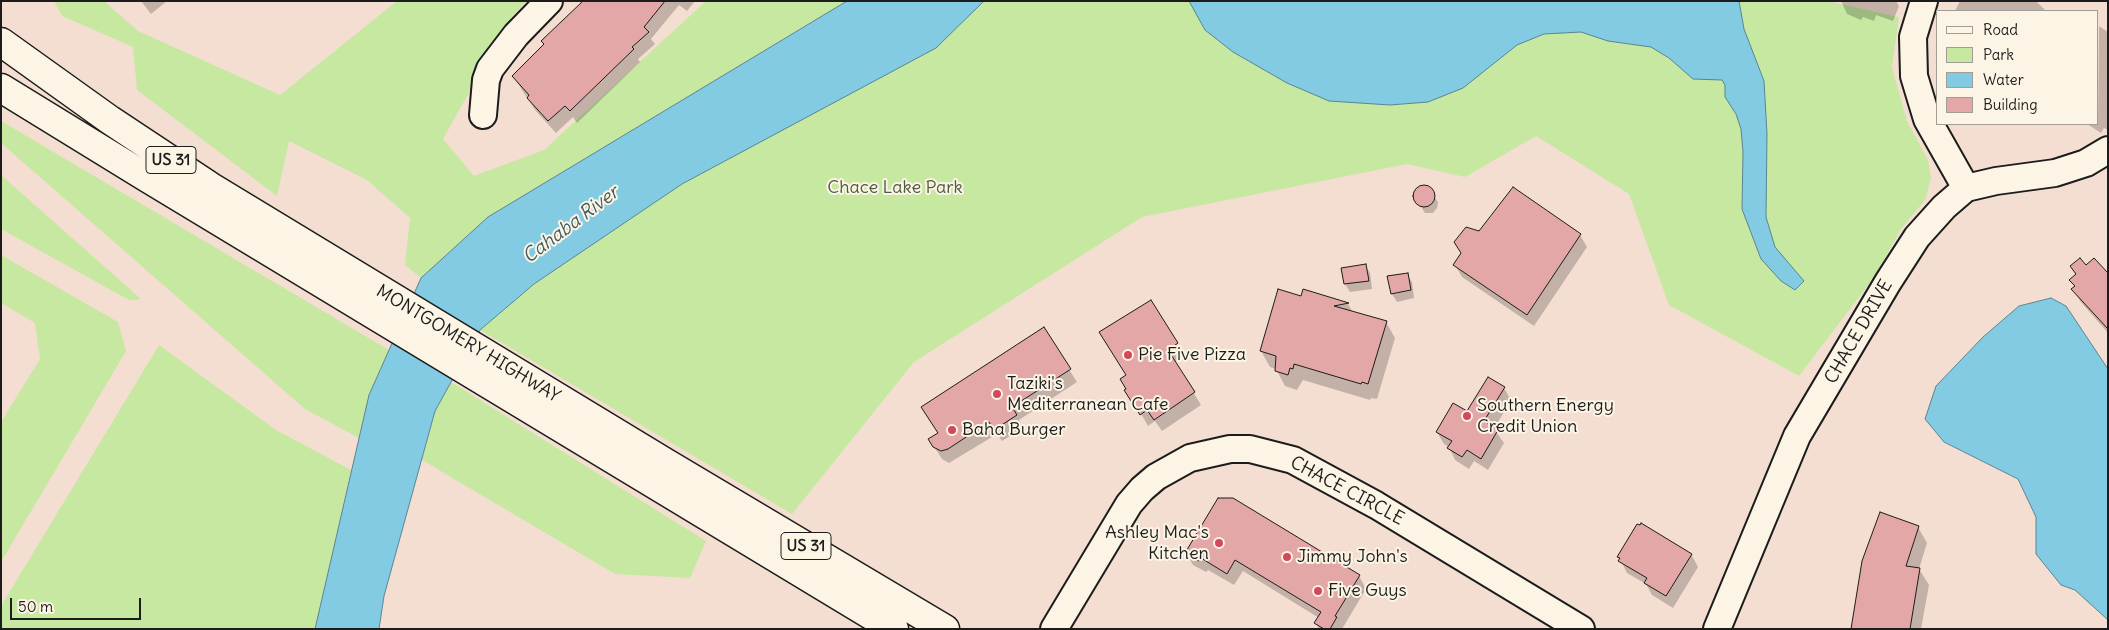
<!DOCTYPE html>
<style>
body{margin:0}
#map{position:relative;width:2109px;height:630px;overflow:hidden;background:#f4ded2;font-family:Delius,sans-serif}
canvas{display:block}
.frame{position:absolute;inset:0;border:2px solid #1c1c1c;pointer-events:none}
.legend{position:absolute;left:1936px;top:10px;width:162px;height:115px;box-sizing:border-box;background:#fcf5e5;border:1px solid #a29e95;margin:0;padding:6px 9px;list-style:none;font-size:15px;color:#1c1c1c}
.legend li{display:flex;align-items:center;gap:10px;height:25px}
.legend b{width:25px;border:1px solid #a29e95}
.scale{position:absolute;left:10px;top:598px;width:131px;height:22px;box-sizing:border-box;border:2px solid #1c1c1c;border-top:0;padding-left:6px;font-size:15px;line-height:18px;white-space:nowrap;color:#1c1c1c;-webkit-text-stroke:4px #fcf5e5;paint-order:stroke}
</style>
<div id="map">
<canvas width="2109" height="630"></canvas>
<div class="frame"></div>
<ul class="legend">
<li><b style="height:6px;background:#fcf5e5"></b>Road</li>
<li><b style="height:14px;background:#c6e8a1"></b>Park</li>
<li><b style="height:14px;background:#82cbe2"></b>Water</li>
<li><b style="height:14px;background:#e2a7a6"></b>Building</li>
</ul>
<div class="scale">50 m</div>
</div>
<script>
const c = document.querySelector('canvas').getContext('2d');
c.lineJoin = 'round';
function fillPath(path, color) { c.fillStyle = color; c.fill(path, 'evenodd'); }
const shape = rows => new Path2D(rows.map(r => 'M' + r).join(''));
function strokePath(path, color, width, dash) { c.strokeStyle = color; c.lineWidth = width; c.lineCap = dash ? 'butt' : 'round'; c.setLineDash(dash || []); c.stroke(path); }
function label(font, color, halo, rows, align = 'center') {
  c.font = font + ' Delius,sans-serif'; c.lineWidth = 4; c.setLineDash([]); c.textBaseline = 'middle'; c.strokeStyle = halo; c.fillStyle = color; for (const [text, x, y, turn = 0] of rows) {
    c.save(); c.translate(x, y); c.rotate((+turn || 0) * Math.PI / 180); c.textAlign = isNaN(turn) ? turn : align; if (halo) c.strokeText(text, 0, 0); c.fillText(text, 0, 0); c.restore();
  }
}
const green = shape([
 [54,1,104,1,138,31,280,95,397,1,527,1,512,16,443,139,474,176,544,150,706,1,847,1,488,217,421,278,405,265,410,218,367,180,289,141,277,196,137,90,133,47,62,16],
 [898,1,1827,1,1899,17,1892,67,1907,121,1928,160,1931,178,1925,200,1901,229,1875,276,1799,376,1669,305,1629,194,1536,136,1465,177,1407,164,1142,217,914,362,792,514,480,330,534,284,682,184,738,154],
 [1,121,389,350,369,395,359,438,305,409,1,143],
 [1,175,141,299,129,300,1,229],
 [1,255,118,322,126,351,1,562,1,422,40,359,35,323,1,303],
 [159,345,276,430,351,470,315,629,1,629,1,606],
 [451,382,706,541,690,578,615,574,422,460,435,411]
]);
const water = shape([
 [847,1,984,1,936,48,682,184,534,284,480,330,435,411,384,596,379,629,315,629,369,395,421,278,488,217,847,1],
 [1189,1,1739,1,1744,29,1764,81,1767,134,1766,217,1775,247,1804,281,1795,290,1781,281,1761,259,1742,209,1743,152,1741,129,1736,114,1725,97,1725,85,1722,80,1693,79,1669,58,1651,47,1608,41,1581,32,1544,34,1517,45,1463,88,1428,102,1390,105,1329,101,1287,83,1233,52,1205,30,1189,1],
 [2051,298,2066,306,2108,369,2108,620,2075,590,2061,585,2036,554,2036,517,2018,479,1944,442,1925,419,1936,386,1983,337,2019,306,2051,298]
]);
const shadow = shape([
 [141,1,167,1,151,14],
 [586,1,695,1,687,11,679,5,651,39,655,44,638,59,640,62,577,123,573,117,556,133,535,110,513,76],
 [1841,1,1896,1,1899,6,1893,21,1876,15,1874,21,1863,17,1861,20,1847,14],
 [1960,1,2036,1,2046,11,1955,11],
 [2099,26,2108,32,2108,130,2104,128,2101,133,2087,124,2098,124],
 [1420,187,1427,187,1438,202,1437,208,1433,213,1425,213,1414,196,1416,190],
 [1480,233,1580,235,1587,247,1534,326,1462,277,1455,265],
 [1365,265,1370,273,1372,289,1350,292,1345,284],
 [2071,267,2086,267,2108,275,2108,333,2080,301,2073,289,2075,287,2071,280,2076,275],
 [1407,274,1412,282,1414,298,1397,302,1392,294,1389,277],
 [1304,291,1348,304,1353,313,1386,322,1395,338,1377,399,1371,398,1370,400,1303,380,1297,390,1285,386,1276,369,1270,367,1261,351,1302,297],
 [1150,301,1184,356,1175,362,1201,405,1162,431,1155,421,1148,426,1127,389,1127,376],
 [1043,329,1077,382,1019,420,1023,428,1002,441,997,434,949,463,942,459,930,440,939,434],
 [1504,388,1511,400,1494,429,1504,443,1488,470,1474,461,1469,469,1455,460,1449,447,1444,444,1437,432],
 [1918,527,1927,543,1919,569,1929,585,1921,629,1852,629],
 [1186,553,1359,576,1366,589,1342,629,1319,629,1316,623,1319,618,1243,571,1234,585,1208,570,1206,572,1193,565],
 [1691,554,1698,567,1673,608,1652,595,1646,584,1627,573,1619,557]
]);
const building = shape([
 [583,1,665,1,644,27,649,32,632,47,634,49,570,111,565,106,548,121,527,98,529,95,512,76,544,44,541,41,583,1],
 '1413 196a11 11 0 1 1 22 0a11 11 0 1 1-22 0Z',
 [1513,187,1581,234,1527,315,1453,265,1461,253,1454,242,1466,227,1479,231,1513,187],
 [2080,258,2086,265,2094,258,2108,273,2108,329,2071,289,2075,286,2069,280,2076,274,2070,266,2080,258],
 [1366,264,1369,281,1344,284,1341,268,1366,264],
 [1408,273,1411,290,1391,294,1387,276,1408,273],
 [1278,289,1301,296,1303,289,1349,303,1334,306,1387,321,1368,384,1362,382,1361,384,1294,364,1293,369,1290,368,1288,375,1275,371,1276,356,1260,351,1278,289],
 [1151,300,1178,343,1168,350,1195,392,1154,420,1147,410,1140,415,1124,390,1126,389,1120,379,1126,375,1099,332,1151,300],
 [1044,327,1071,369,1012,407,1017,415,994,430,989,422,948,449,941,451,933,447,928,439,938,433,921,407,1044,327],
 [1488,377,1505,387,1484,421,1498,430,1481,459,1467,450,1462,457,1447,448,1452,441,1436,432,1453,403,1467,411,1488,377],
 [1218,498,1233,498,1360,575,1335,616,1337,617,1330,629,1324,629,1314,623,1321,612,1235,560,1227,574,1201,558,1199,561,1185,553,1218,498],
 [1880,512,1919,526,1906,566,1920,568,1910,629,1851,629,1862,561,1880,512],
 [1641,523,1692,554,1666,596,1644,583,1647,578,1618,561,1620,558,1617,557,1637,524,1640,525,1641,523]
]);
const minor = shape([
 [1924,1,1913,37,1914,76,1927,119,1966,188],
 [483,115,486,80,490,69,516,35,549,1],
 [1054,629,1129,504,1142,489,1156,477,1190,458,1230,449,1250,449,1293,460,1376,505,1581,629],
 [1717,629,1797,436,1888,282,1917,237,1944,207,1966,188,1996,181,2055,173,2086,163,2108,150]
]);
const major = shape([
 [1,42,110,120,211,187,666,463,945,629],
 [1,88,146,177,894,629]
]);
const markers = [
 [1128,355,5,"#d1495b"],
 [997,394,5,"#d1495b"],
 [1467,416,5,"#d1495b"],
 [952,430,5,"#d1495b"],
 [1219,543,5,"#d1495b"],
 [1287,557,5,"#d1495b"],
 [1318,591,5,"#d1495b"]
];
const shields = [
 [171,160,50],
 [806,546,50]
];
const shieldNames = [
 ["US 31",171,160],
 ["US 31",806,546]
];
const parkNames = [
 ["Chace Lake Park",895,188]
];
const streetNames = [
 ["CHACE DRIVE",1859,332,-60],
 ["MONTGOMERY HIGHWAY",468,344,31],
 ["CHACE CIRCLE",1347,491,28]
];
const poiNames = [
 ["Pie Five Pizza",1138,355],
 ["Taziki's",1007,384],
 ["Mediterranean Cafe",1007,405],
 ["Southern Energy",1477,406],
 ["Credit Union",1477,427],
 ["Baha Burger",962,430],
 ["Ashley Mac's",1209,533,"right"],
 ["Kitchen",1209,554,"right"],
 ["Jimmy John's",1297,557],
 ["Five Guys",1328,591]
];
const waterNames = [
 ["Cahaba River",571,225,-37]
];
fillPath(green, '#c6e8a1');
fillPath(water, '#82cbe2');
strokePath(water, '#598593', 1);
fillPath(shadow, '#0003');
fillPath(building, '#e2a7a6');
strokePath(building, '#1c1c1c', 1);
strokePath(minor, '#1c1c1c', 30);
strokePath(major, '#1c1c1c', 31);
strokePath(minor, '#fcf5e5', 26);
strokePath(major, '#fcf5e5', 28);
for (const [x, y, r, color] of markers) { const dot = new Path2D(); dot.arc(x, y, r, 0, 2 * Math.PI); c.fillStyle = color; c.fill(dot); strokePath(dot, '#fcf5e5', 2); }
for (const [x, y, w] of shields) { const box = new Path2D(); box.roundRect(x - w / 2, y - 13.5, w, 27, 4); c.fillStyle = '#fcf5e5'; c.fill(box); strokePath(box, '#1c1c1c', 1); }
label('bold 16px', '#1c1c1c', null, shieldNames);
label('18px', '#4f5944', '#fcf5e5', parkNames);
label('18px', '#1c1c1c', '#fcf5e5', streetNames);
label('18px', '#1c1c1c', '#fcf5e5', poiNames, 'left');
label('italic 19px', '#405961', '#fcf5e5', waterNames);
</script>
